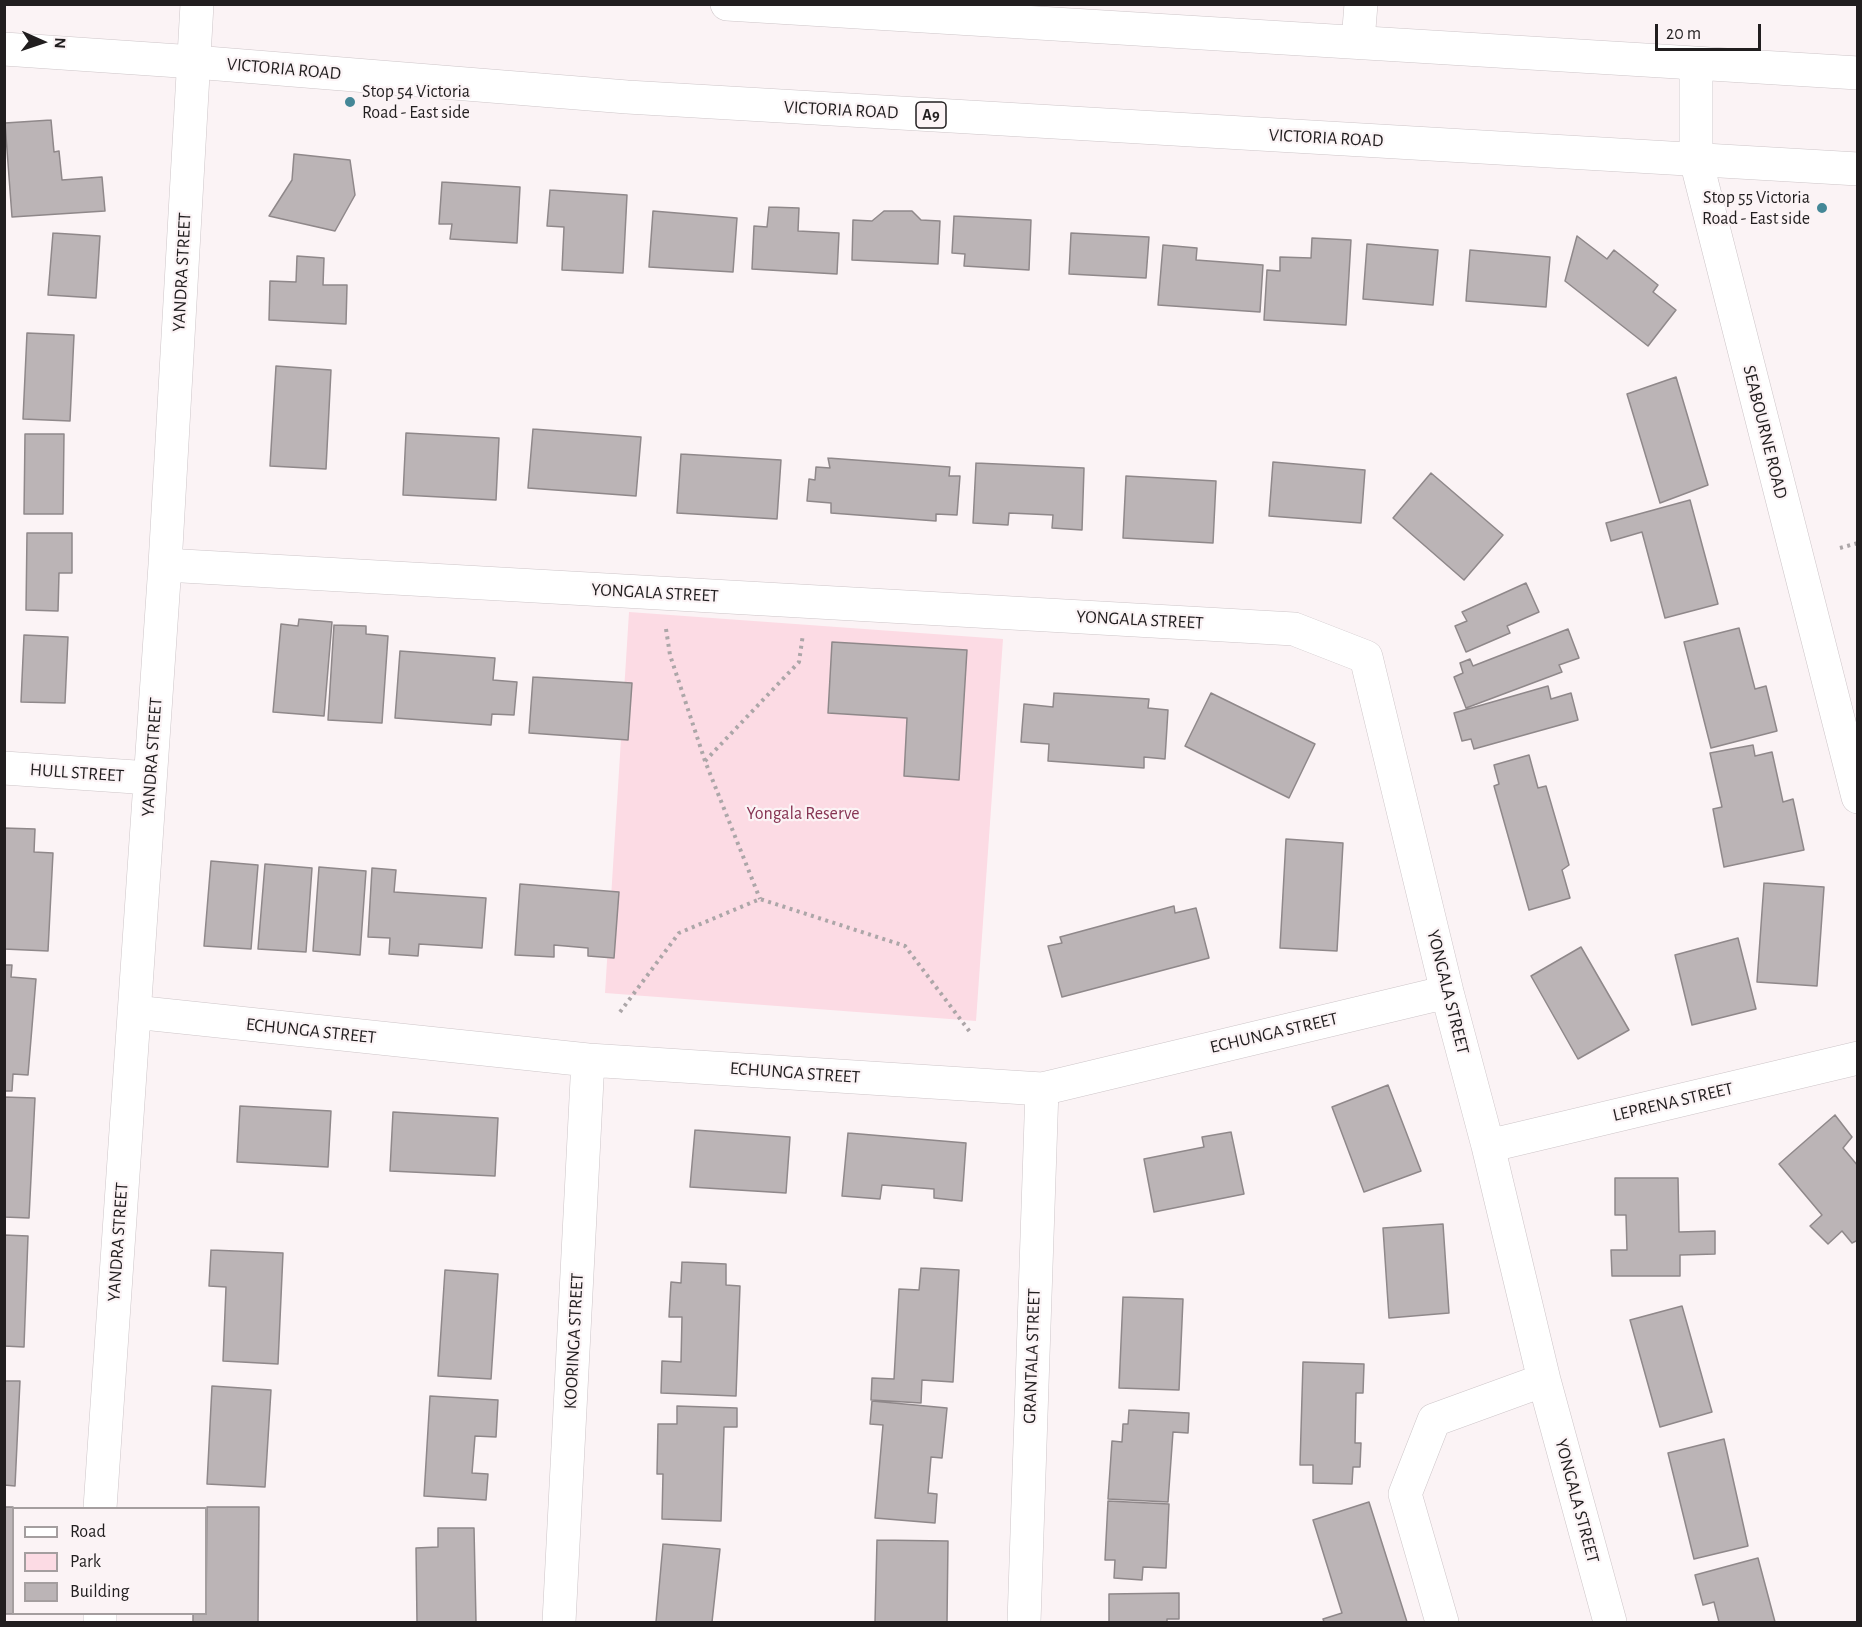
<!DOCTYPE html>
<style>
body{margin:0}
#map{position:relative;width:1862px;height:1627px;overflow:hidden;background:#fbf3f5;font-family:"Alegreya Sans",sans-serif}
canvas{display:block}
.frame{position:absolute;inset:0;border:6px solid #211e1f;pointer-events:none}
.legend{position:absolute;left:12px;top:1507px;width:195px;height:108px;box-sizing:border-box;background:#fbf3f5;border:2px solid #a49e9f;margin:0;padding:8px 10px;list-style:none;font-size:18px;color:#211e1f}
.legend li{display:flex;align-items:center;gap:12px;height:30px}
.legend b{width:30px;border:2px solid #a49e9f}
.north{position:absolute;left:12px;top:12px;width:60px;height:60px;-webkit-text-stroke:4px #fbf3f5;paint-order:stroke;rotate:93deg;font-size:16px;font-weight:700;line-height:24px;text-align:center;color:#211e1f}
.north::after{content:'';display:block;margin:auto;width:21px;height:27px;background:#211e1f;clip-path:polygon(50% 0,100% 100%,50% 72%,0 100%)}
.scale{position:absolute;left:1655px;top:24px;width:106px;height:27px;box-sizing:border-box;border:3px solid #211e1f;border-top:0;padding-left:8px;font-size:18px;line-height:21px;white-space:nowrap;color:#211e1f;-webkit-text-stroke:4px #fbf3f5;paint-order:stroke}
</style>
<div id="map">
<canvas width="1862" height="1627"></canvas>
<div class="frame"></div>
<ul class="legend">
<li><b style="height:8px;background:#fff"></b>Road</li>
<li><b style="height:16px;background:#fcdbe4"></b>Park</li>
<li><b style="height:16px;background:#bbb4b6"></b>Building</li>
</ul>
<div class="north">N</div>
<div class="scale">20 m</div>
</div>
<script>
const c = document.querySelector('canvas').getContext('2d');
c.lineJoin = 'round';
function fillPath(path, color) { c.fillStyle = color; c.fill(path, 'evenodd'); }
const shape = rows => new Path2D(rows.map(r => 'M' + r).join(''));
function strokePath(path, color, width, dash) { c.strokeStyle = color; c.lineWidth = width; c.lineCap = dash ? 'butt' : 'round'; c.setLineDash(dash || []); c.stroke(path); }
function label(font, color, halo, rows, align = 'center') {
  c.font = font + ' "Alegreya Sans",sans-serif'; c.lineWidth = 4.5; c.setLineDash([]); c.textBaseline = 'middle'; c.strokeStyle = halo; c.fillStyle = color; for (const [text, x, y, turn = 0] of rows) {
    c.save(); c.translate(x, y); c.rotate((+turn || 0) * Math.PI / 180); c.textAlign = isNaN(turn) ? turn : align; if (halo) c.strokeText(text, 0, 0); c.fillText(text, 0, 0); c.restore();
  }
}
const green = shape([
 [629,612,1003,639,976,1021,605,993]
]);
const building = shape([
 [51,120,54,152,59,151,62,180,102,177,105,211,12,217,5,123,51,120],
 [294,154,350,160,355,195,335,231,269,216,292,180,294,154],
 [442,182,520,187,517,243,450,239,452,224,439,224,442,182],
 [550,190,627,195,623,273,562,270,564,227,547,226,550,190],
 [769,207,799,208,798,231,839,233,837,274,752,269,754,226,767,227,769,207],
 [653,211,737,218,733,272,649,267,653,211],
 [884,211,912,211,921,220,940,221,938,264,852,260,853,220,872,221,884,211],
 [954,216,1031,220,1029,270,964,266,965,254,952,253,954,216],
 [53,233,100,236,96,298,48,295,53,233],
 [1071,233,1149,237,1146,278,1069,274,1071,233],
 [1577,236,1607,259,1614,250,1658,285,1653,292,1676,310,1648,346,1565,281,1577,236],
 [1312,238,1351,240,1346,325,1264,320,1267,270,1280,271,1280,257,1311,258,1312,238],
 [1367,244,1438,250,1433,305,1363,299,1367,244],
 [1163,245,1197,248,1196,260,1263,265,1260,312,1158,305,1163,245],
 [1470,250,1550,257,1546,307,1466,301,1470,250],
 [297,256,324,258,323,285,347,285,346,324,269,320,270,281,296,282,297,256],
 [27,333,74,335,70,421,23,419,27,333],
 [276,366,331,370,326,469,270,466,276,366],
 [1676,377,1708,485,1660,503,1627,394,1676,377],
 [533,429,641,437,636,496,528,488,533,429],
 [406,433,499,438,496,500,403,495,406,433],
 [25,434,64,434,63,514,24,514,25,434],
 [681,454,781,460,777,519,677,513,681,454],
 [828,458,950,467,949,476,960,476,957,515,936,514,936,521,831,513,831,503,807,501,809,479,815,480,816,467,830,468,828,458],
 [1273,462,1365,470,1361,523,1269,516,1273,462],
 [976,463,1084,468,1082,530,1052,528,1053,515,1009,513,1008,525,973,523,976,463],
 [1431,473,1503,535,1464,580,1393,518,1431,473],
 [1126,476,1216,481,1213,543,1123,538,1126,476],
 [1690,500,1718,604,1665,618,1642,532,1611,541,1606,523,1690,500],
 [27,533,72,533,72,573,59,573,58,611,26,610,27,533],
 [1526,583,1539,612,1507,626,1510,633,1466,652,1455,626,1467,621,1462,612,1526,583],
 [299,619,332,622,324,716,273,712,281,624,298,626,299,619],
 [334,625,366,626,366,634,388,636,382,723,328,720,334,625],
 [1739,628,1755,689,1766,686,1777,731,1711,748,1684,642,1739,628],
 [1568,629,1579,658,1559,665,1562,672,1466,708,1454,677,1463,673,1460,663,1470,659,1473,666,1568,629],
 [24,635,68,637,65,703,21,702,24,635],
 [832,642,967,650,959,780,904,776,907,718,828,713,832,642],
 [400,651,495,658,493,680,517,682,514,715,492,714,491,725,395,718,400,651],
 [533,677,632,683,628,740,529,733,533,677],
 [1548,686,1551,699,1571,693,1578,720,1474,749,1471,739,1462,741,1454,713,1548,686],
 [1054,693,1149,699,1148,708,1168,710,1165,759,1144,757,1144,768,1048,761,1049,744,1021,742,1024,704,1053,707,1054,693],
 [1211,693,1315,744,1289,798,1185,746,1211,693],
 [1753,745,1755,756,1772,752,1783,802,1793,799,1804,850,1724,867,1713,809,1722,807,1710,753,1753,745],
 [1529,755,1538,788,1546,786,1569,865,1562,870,1570,898,1529,910,1494,786,1499,784,1494,765,1529,755],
 [4,828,35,829,34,852,53,853,48,951,4,949,4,828],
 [1286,839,1343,843,1337,951,1280,948,1286,839],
 [211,861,258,865,251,949,204,946,211,861],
 [265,864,312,868,306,952,258,949,265,864],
 [319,867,366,871,360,955,313,951,319,867],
 [372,868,396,870,394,892,486,898,482,948,419,944,418,956,389,954,390,938,368,937,372,868],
 [1764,883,1824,887,1817,986,1757,982,1764,883],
 [520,884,619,892,614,958,588,956,588,948,554,945,554,957,515,955,520,884],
 [1174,906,1175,913,1196,908,1209,958,1062,997,1048,946,1062,943,1060,937,1174,906],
 [1738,938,1756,1009,1692,1025,1675,955,1738,938],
 [1581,947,1629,1030,1578,1059,1531,976,1581,947],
 [4,965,12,965,11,977,36,979,28,1075,13,1074,12,1091,4,1091,4,965],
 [1388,1085,1421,1171,1364,1192,1332,1107,1388,1085],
 [4,1097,35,1098,29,1218,4,1217,4,1097],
 [240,1106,331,1111,328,1167,237,1162,240,1106],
 [393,1112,498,1118,495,1176,390,1171,393,1112],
 [1835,1115,1852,1137,1843,1148,1858,1166,1858,1240,1852,1243,1842,1231,1828,1244,1810,1226,1822,1215,1779,1164,1835,1115],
 [695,1130,790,1137,786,1193,690,1187,695,1130],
 [1231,1132,1244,1194,1154,1212,1144,1159,1204,1147,1202,1137,1231,1132],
 [848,1133,966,1143,962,1201,934,1198,934,1189,882,1185,880,1199,842,1196,848,1133],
 [1615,1178,1678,1178,1679,1232,1715,1231,1715,1254,1680,1255,1680,1276,1612,1276,1611,1250,1627,1250,1626,1215,1615,1215,1615,1178],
 [1443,1224,1449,1313,1389,1318,1383,1228,1443,1224],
 [4,1235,28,1236,24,1347,4,1346,4,1235],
 [211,1250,283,1253,278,1364,223,1361,226,1287,209,1286,211,1250],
 [682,1262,726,1264,726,1285,740,1286,736,1396,661,1393,662,1361,681,1362,682,1317,669,1317,671,1282,681,1283,682,1262],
 [921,1268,959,1270,953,1382,922,1380,921,1403,871,1400,872,1378,894,1379,899,1289,919,1290,921,1268],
 [445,1270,498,1274,491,1379,438,1376,445,1270],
 [1123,1297,1183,1299,1179,1390,1119,1388,1123,1297],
 [1682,1306,1712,1412,1660,1427,1630,1320,1682,1306],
 [1303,1362,1364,1364,1363,1393,1356,1393,1355,1443,1361,1443,1360,1467,1353,1467,1352,1484,1313,1483,1313,1465,1300,1465,1303,1362],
 [4,1381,20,1381,15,1486,4,1485,4,1381],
 [212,1386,271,1390,265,1487,207,1484,212,1386],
 [430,1396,498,1400,496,1437,475,1436,472,1473,488,1474,486,1500,424,1496,430,1396],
 [872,1401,947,1408,942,1458,931,1457,928,1493,937,1494,935,1523,875,1518,883,1425,870,1424,872,1401],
 [677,1406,737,1408,737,1427,724,1427,721,1521,662,1519,663,1474,657,1474,658,1424,677,1424,677,1406],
 [1129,1410,1189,1413,1188,1433,1173,1432,1168,1502,1108,1499,1112,1441,1122,1442,1123,1424,1128,1424,1129,1410],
 [1724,1439,1748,1546,1694,1559,1668,1453,1724,1439],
 [1108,1501,1169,1504,1166,1568,1143,1567,1142,1580,1114,1578,1115,1560,1105,1560,1108,1501],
 [1369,1502,1407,1622,1324,1622,1323,1619,1342,1613,1313,1520,1369,1502],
 [4,1507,13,1507,14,1614,24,1614,4,1614,4,1507],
 [207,1507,259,1507,258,1622,193,1622,193,1614,206,1614,207,1507],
 [438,1528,474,1528,476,1622,417,1622,416,1548,438,1547,438,1528],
 [877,1540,948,1541,947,1622,875,1622,877,1540],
 [663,1544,720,1549,712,1622,656,1622,663,1544],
 [1758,1558,1775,1622,1719,1622,1714,1602,1703,1605,1695,1575,1758,1558],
 [1179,1593,1179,1619,1167,1619,1167,1622,1109,1622,1109,1594,1179,1593]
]);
const path = shape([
 [1840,548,1858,543],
 [666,629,670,655,705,761,760,899],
 [705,761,799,662,803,634],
 [620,1012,679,933,760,899,905,946,970,1032]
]);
const minor = shape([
 [1358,41,1361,4],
 [1696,64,1696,160,1858,797],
 [165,565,1294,629,1366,657,1447,992,1488,1146,1544,1380,1610,1622],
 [4,768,150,778],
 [134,1012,588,1060,1042,1089,1447,992],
 [1488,1146,1858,1058],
 [100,1508,165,565,197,4],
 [100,1622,100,1614],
 [559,1622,588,1060],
 [1024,1622,1042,1089],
 [1442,1622,1405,1494,1434,1420,1544,1380]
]);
const trunk = shape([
 [727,4,1858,73],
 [4,49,194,62,627,97,1858,169]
]);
const markers = [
 [350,102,6,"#448797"],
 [1822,208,6,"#448797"]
];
const shields = [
 [931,115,30]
];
const shieldNames = [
 ["A9",931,115]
];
const streetNames = [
 ["VICTORIA ROAD",284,69,5],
 ["VICTORIA ROAD",841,110,3],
 ["VICTORIA ROAD",1326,138,3],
 ["YANDRA STREET",182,272,-87],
 ["SEABOURNE ROAD",1765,432,76],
 ["YONGALA STREET",655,593,3],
 ["YONGALA STREET",1140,620,3],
 ["YANDRA STREET",152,757,-86],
 ["HULL STREET",77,773,4],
 ["YONGALA STREET",1448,992,76],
 ["ECHUNGA STREET",311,1031,6],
 ["ECHUNGA STREET",1274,1033,-13],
 ["ECHUNGA STREET",795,1073,4],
 ["LEPRENA STREET",1673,1102,-13],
 ["YANDRA STREET",118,1242,-86],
 ["KOORINGA STREET",574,1341,-87],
 ["GRANTALA STREET",1032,1356,-88],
 ["YONGALA STREET",1577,1501,75]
];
const poiNames = [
 ["Stop 54 Victoria",362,92],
 ["Road - East side",362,113],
 ["Stop 55 Victoria",1810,198,"right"],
 ["Road - East side",1810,219,"right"]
];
const parkNames = [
 ["Yongala Reserve",803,814]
];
fillPath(green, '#fcdbe4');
fillPath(building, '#bbb4b6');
strokePath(building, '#8f888a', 1.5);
strokePath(minor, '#cdc5c8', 34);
strokePath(trunk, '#cdc5c8', 34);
strokePath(path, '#aca6a8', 4, [3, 4.5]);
strokePath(minor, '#fff', 33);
strokePath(trunk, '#fff', 33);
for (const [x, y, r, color] of markers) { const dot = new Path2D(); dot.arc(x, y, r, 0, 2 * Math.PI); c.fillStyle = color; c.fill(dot); strokePath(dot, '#fbf3f5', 2); }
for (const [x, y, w] of shields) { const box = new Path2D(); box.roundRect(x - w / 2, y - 13, w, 26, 4.5); c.fillStyle = '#fbf3f5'; c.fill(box); strokePath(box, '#211e1f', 1.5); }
label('bold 16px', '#211e1f', null, shieldNames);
label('18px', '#211e1f', '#fbf3f5', streetNames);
label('18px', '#211e1f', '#fbf3f5', poiNames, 'left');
label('18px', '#863453', '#fbf3f5', parkNames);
</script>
